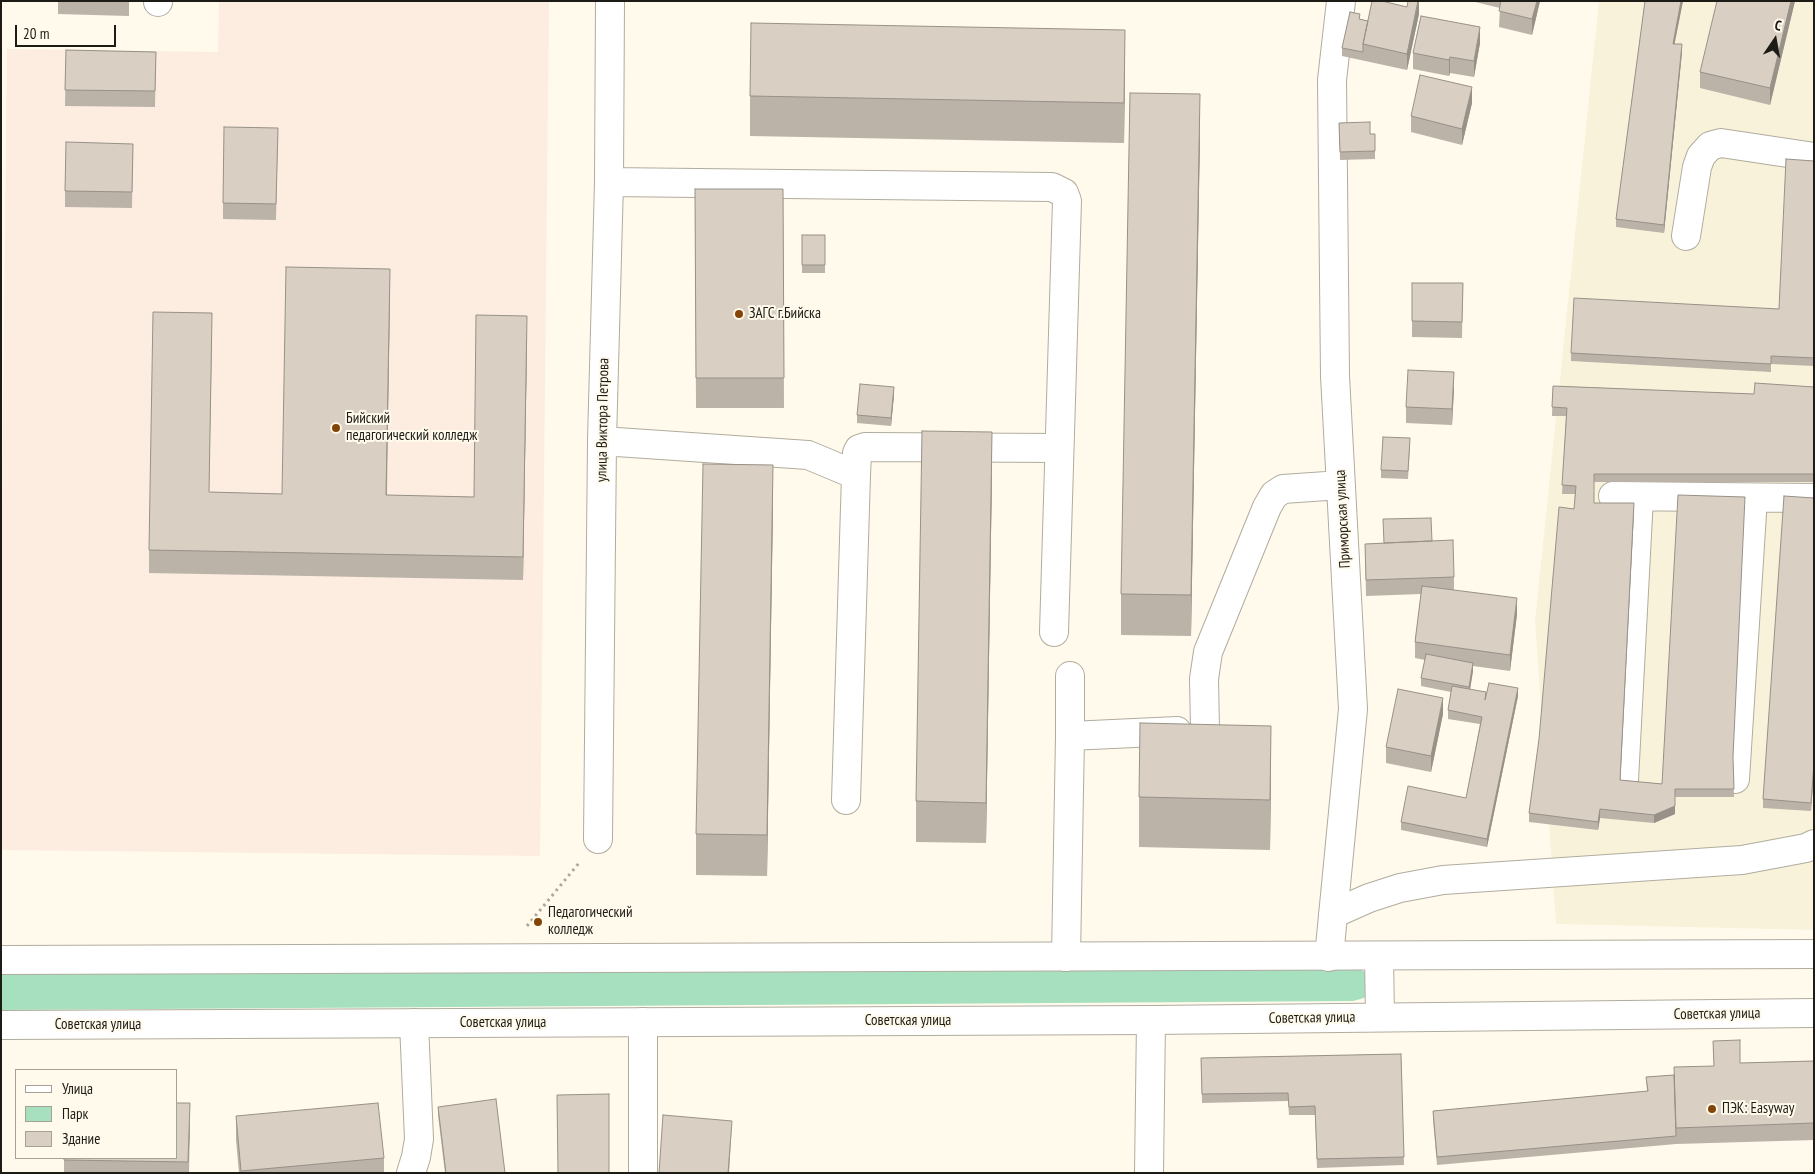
<!DOCTYPE html>
<meta charset="utf-8">
<style>
body{margin:0}
#map{position:relative;width:1815px;height:1174px;overflow:hidden;background:#fffaeb;font-family:"PT Sans Narrow",sans-serif}
canvas{display:block}
.frame{position:absolute;inset:0;border:2px solid #1d1b16;pointer-events:none}
.legend{position:absolute;left:15px;top:1069px;width:162px;height:90px;box-sizing:border-box;background:#fffaeb;border:1px solid #a5a196;margin:0;padding:6px 9px;list-style:none;font-size:15px;color:#1d1b16}
.legend li{display:flex;align-items:center;gap:10px;height:25px}
.legend b{width:25px;border:1px solid #a5a196}
.north{position:absolute;left:1750px;top:15px;width:50px;height:50px;-webkit-text-stroke:4px #fffaeb;paint-order:stroke;rotate:12deg;font-size:14px;font-weight:700;line-height:20px;text-align:center;color:#1d1b16}
.north::after{content:'';display:block;margin:auto;width:18px;height:22px;background:#1d1b16;clip-path:polygon(50% 0,100% 100%,50% 72%,0 100%)}
.scale{position:absolute;left:15px;top:25px;width:101px;height:22px;box-sizing:border-box;border:2px solid #1d1b16;border-top:0;padding-left:6px;font-size:15px;line-height:18px;white-space:nowrap;color:#1d1b16;-webkit-text-stroke:4px #fffaeb;paint-order:stroke}
</style>
<div id="map">
<canvas width="1815" height="1174"></canvas>
<div class="frame"></div>
<ul class="legend">
<li><b style="height:6px;background:#fff"></b>Улица</li>
<li><b style="height:14px;background:#a7e0bf"></b>Парк</li>
<li><b style="height:14px;background:#d9cfc3"></b>Здание</li>
</ul>
<div class="north">С</div>
<div class="scale">20 m</div>
</div>
<script>
const c = document.querySelector('canvas').getContext('2d');
c.lineJoin = 'round';
function fillPath(path, color) { c.fillStyle = color; c.fill(path, 'evenodd'); }
const shape = rows => new Path2D(rows.map(r => 'M' + r).join(''));
function strokePath(path, color, width, dash) { c.strokeStyle = color; c.lineWidth = width; c.lineCap = dash ? 'butt' : 'round'; c.setLineDash(dash || []); c.stroke(path); }
function label(font, color, halo, rows, align = 'center') {
  c.font = font + ' "PT Sans Narrow",sans-serif'; c.lineWidth = 4; c.setLineDash([]); c.textBaseline = 'middle'; c.strokeStyle = halo; c.fillStyle = color; for (const [text, x, y, turn = 0] of rows) {
    c.save(); c.translate(x, y); c.rotate((+turn || 0) * Math.PI / 180); c.textAlign = isNaN(turn) ? turn : align; if (halo) c.strokeText(text, 0, 0); c.fillText(text, 0, 0); c.restore();
  }
}
const built = shape([
 [1599,1,1814,1,1814,930,1556,924,1535,621]
]);
const education = shape([
 [219,1,549,1,540,856,1,850,1,601,7,49,218,52]
]);
const green = shape([
 [1350,969,1359,969,1365,972,1369,976,1368,993,1364,998,1353,1001,1,1010,1,973]
]);
const path = shape([
 [527,926,579,863]
]);
const minor = shape([
 [158,1,158,2],
 [609,182,1052,187,1064,193,1067,201,1054,632],
 [1686,236,1697,167,1701,156,1710,146,1721,143,1814,157],
 [602,441,808,455,856,475,846,800],
 [856,475,857,453,859,449,865,447,1059,448],
 [1613,496,1814,498],
 [1205,729,1204,679,1208,652,1267,507,1274,495,1283,489,1341,485],
 [1070,736,1070,676],
 [1735,779,1753,498],
 [1624,780,1639,497],
 [598,839,602,441,609,182,610,1],
 [1333,914,1369,898,1400,888,1443,880,1742,860,1806,848,1814,844],
 [1379,956,1380,1017],
 [1066,957,1070,736,1177,731],
 [1329,957,1353,709,1335,376,1332,80,1341,1],
 [643,1022,643,1173],
 [411,1173,416,1157,419,1139,414,1023],
 [1149,1173,1151,1020]
]);
const major = shape([
 [1,960,1814,954],
 [1,1025,1151,1020,1814,1013]
]);
const wall = shape([
 [58,1,129,1,129,16,58,14],
 [1419,1,1419,14,1407,70,1342,56,1342,48,1360,19,1368,21,1407,7],
 [1471,1,1540,1,1532,35,1499,27,1500,8],
 [1645,1,1683,1,1674,44,1682,52,1664,233,1616,227,1616,219],
 [1795,1,1770,105,1700,88,1700,72],
 [1480,43,1474,77,1450,73,1449,76,1413,69,1413,53],
 [66,50,156,52,155,107,65,106],
 [1125,70,1124,143,750,136,750,96],
 [1472,103,1462,145,1411,132,1411,116],
 [1339,123,1370,134,1375,134,1375,159,1340,160],
 [278,128,276,220,223,219,223,203],
 [1200,135,1191,636,1121,635,1121,594],
 [133,144,132,208,65,207,65,191],
 [1814,161,1814,366,1771,364,1771,372,1571,361,1571,353,1779,309],
 [695,189,783,189,784,408,696,408],
 [802,235,825,235,825,273,802,273],
 [1412,283,1463,283,1462,338,1412,337],
 [390,292,387,495,474,497,527,340,523,580,149,573,149,550,212,337,209,492,282,494],
 [1553,386,1754,394,1814,387,1814,482,1594,482,1594,503,1634,511,1620,780,1662,784,1733,762,1734,797,1675,797,1675,814,1654,823,1600,818,1598,830,1529,822,1529,813,1574,509,1575,494,1562,494,1566,416,1552,416],
 [1454,388,1452,425,1406,423,1406,407],
 [894,395,891,426,857,423,857,415],
 [1410,446,1408,479,1381,478,1381,470],
 [992,473,986,843,916,842,916,801],
 [1814,498,1811,811,1763,808,1763,799],
 [773,505,767,876,696,875,696,834],
 [1432,541,1454,577,1454,590,1517,614,1510,671,1473,666,1473,671,1470,690,1486,698,1518,696,1487,847,1401,830,1401,822,1466,798,1480,724,1448,719,1448,710,1451,692,1421,686,1421,678,1425,660,1415,658,1415,642,1421,594,1366,596,1365,544],
 [1443,714,1431,772,1386,763,1386,747],
 [1271,776,1270,850,1139,847,1139,797],
 [1713,1041,1740,1063,1814,1061,1814,1140,1676,1144,1437,1165,1433,1119,1433,1111,1647,1091,1646,1077,1674,1075,1714,1066],
 [1401,1054,1404,1165,1317,1168,1315,1115,1289,1115,1288,1101,1202,1103,1201,1058],
 [438,1107,505,1173,445,1173,438,1115],
 [236,1116,384,1158,384,1173,239,1173,236,1140],
 [190,1126,189,1173,64,1173,64,1158]
]);
const shadedWall = shape([
 [1418,1,1419,1,1419,14,1407,70,1407,54],
 [1537,1,1540,1,1532,35,1532,19],
 [1681,1,1683,1,1673,52,1673,44],
 [1791,1,1795,1,1770,105,1770,88],
 [1480,27,1480,43,1474,77,1474,61],
 [1125,30,1125,70,1124,143,1124,103],
 [1682,44,1682,52,1664,233,1664,225],
 [1450,57,1450,73,1449,76,1449,60],
 [1472,87,1472,103,1462,145,1462,129],
 [1200,94,1200,135,1191,636,1191,595],
 [390,269,390,292,386,518,386,495],
 [527,316,527,340,523,580,523,557],
 [1454,372,1454,388,1452,425,1452,409],
 [894,387,894,395,891,426,891,418],
 [992,432,992,473,986,843,986,803],
 [773,465,773,505,767,876,767,835],
 [1634,503,1634,511,1620,788,1620,780],
 [1517,598,1517,614,1510,671,1510,655],
 [1473,663,1473,671,1469,695,1469,687],
 [1518,688,1518,696,1487,847,1487,839],
 [1443,698,1443,714,1431,772,1431,756],
 [1271,726,1271,776,1270,850,1270,800],
 [1814,763,1814,771,1811,811,1811,803],
 [1675,806,1675,814,1654,823,1654,815],
 [1600,809,1600,818,1598,830,1598,822],
 [190,1103,190,1126,188,1173],
 [732,1121,729,1173,728,1173]
]);
const building = shape([
 [1372,1,1382,1,1407,7,1408,1,1418,1,1407,54,1363,44,1372,1],
 [1501,1,1537,1,1532,19,1499,11,1501,1],
 [1645,1,1681,1,1673,44,1682,44,1664,225,1616,219,1645,1],
 [1717,1,1791,1,1770,88,1700,72,1717,1],
 [1350,12,1360,14,1359,19,1368,21,1363,44,1363,52,1342,48,1350,12],
 [1421,16,1480,27,1474,61,1450,57,1449,60,1413,53,1421,16],
 [751,23,1125,30,1124,103,750,96,751,23],
 [66,50,156,52,155,91,65,90,66,50],
 [1420,75,1472,87,1462,129,1411,116,1420,75],
 [1130,93,1200,94,1191,595,1121,594,1130,93],
 [1370,122,1370,134,1375,134,1375,151,1340,152,1339,123,1370,122],
 [224,127,278,128,276,204,223,203,224,127],
 [66,142,133,144,132,192,65,191,66,142],
 [1786,159,1814,161,1814,358,1771,356,1771,364,1571,353,1574,298,1779,309,1786,159],
 [695,189,783,189,784,378,696,378,695,189],
 [802,235,825,235,825,265,802,265,802,235],
 [286,267,390,269,386,495,474,497,476,315,527,316,523,557,149,550,153,312,212,313,209,492,282,494,286,267],
 [1412,283,1463,283,1462,322,1412,321,1412,283],
 [1408,370,1454,372,1452,409,1406,407,1408,370],
 [1755,383,1814,387,1814,474,1594,474,1594,503,1634,503,1620,780,1662,784,1678,495,1745,497,1733,757,1734,789,1675,789,1675,806,1654,815,1600,809,1598,822,1529,813,1539,739,1559,507,1574,509,1576,486,1562,485,1567,408,1552,407,1553,386,1754,394,1755,383],
 [860,384,894,387,891,418,857,415,860,384],
 [922,431,992,432,986,803,916,801,922,431],
 [1383,437,1410,438,1408,471,1381,470,1383,437],
 [703,464,773,465,767,835,696,834,703,464],
 [1784,496,1814,498,1814,763,1811,803,1763,799,1784,496],
 [1431,518,1432,541,1384,543,1383,519,1431,518],
 [1453,540,1454,577,1366,580,1365,544,1453,540],
 [1422,586,1517,598,1510,655,1415,642,1422,586],
 [1426,654,1473,663,1469,687,1421,678,1426,654],
 [1489,683,1518,688,1487,839,1401,822,1408,786,1466,798,1482,717,1448,710,1452,686,1486,692,1485,700,1489,683],
 [1398,689,1443,698,1431,756,1386,747,1398,689],
 [1140,723,1271,726,1270,800,1139,797,1140,723],
 [1740,1040,1740,1063,1814,1061,1814,1123,1676,1128,1674,1067,1714,1066,1713,1041,1740,1040],
 [1401,1054,1404,1157,1317,1159,1315,1106,1289,1107,1288,1093,1202,1094,1201,1058,1401,1054],
 [1674,1075,1676,1136,1437,1157,1433,1111,1648,1091,1646,1077,1674,1075],
 [609,1094,609,1173,558,1173,557,1095,609,1094],
 [496,1099,505,1173,446,1173,438,1107,496,1099],
 [176,1103,190,1103,188,1162,64,1160,64,1158,176,1158,176,1103],
 [378,1103,384,1158,241,1171,236,1116,378,1103],
 [663,1115,732,1121,728,1173,659,1173,663,1115]
]);
const markers = [
 [739,314,5,"#834507"],
 [336,428,5,"#834507"],
 [538,922,5,"#834507"],
 [1712,1109,5,"#834507"]
];
const poiNames = [
 ["ЗАГС г.Бийска",749,314],
 ["Бийский",346,419],
 ["педагогический колледж",346,436],
 ["Педагогический",548,913],
 ["колледж",548,930],
 ["ПЭК: Easyway",1722,1109]
];
const streetNames = [
 ["улица Виктора Петрова",603,420,-89],
 ["Приморская улица",1343,519,-93],
 ["Советская улица",1717,1014,-1],
 ["Советская улица",1312,1018,-1],
 ["Советская улица",908,1021],
 ["Советская улица",503,1023],
 ["Советская улица",98,1025]
];
fillPath(built, '#f9f2db');
fillPath(education, '#fcede0');
fillPath(green, '#a7e0bf');
strokePath(minor, '#b0ac9e', 30);
strokePath(major, '#b0ac9e', 30);
strokePath(path, '#aca89d', 3, [2.5, 4]);
strokePath(minor, '#fff', 28);
strokePath(major, '#fff', 28);
fillPath(wall, '#bbb2a8');
fillPath(shadedWall, '#989188');
fillPath(building, '#d9cfc3');
strokePath(building, '#989188', 1);
for (const [x, y, r, color] of markers) { const dot = new Path2D(); dot.arc(x, y, r, 0, 2 * Math.PI); c.fillStyle = color; c.fill(dot); strokePath(dot, '#fffaeb', 2); }
label('15px', '#1d1b16', '#fffaeb', poiNames, 'left');
label('15px', '#1d1b16', '#fffaeb', streetNames);
</script>
